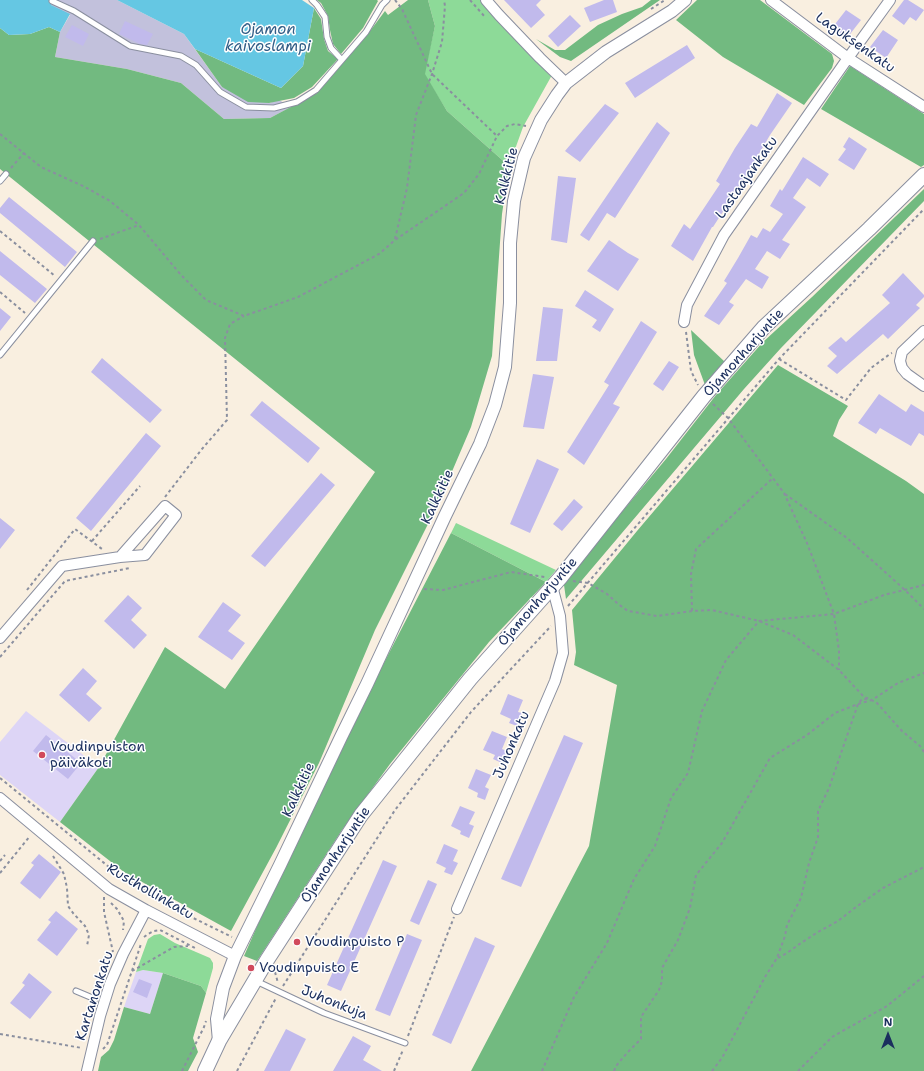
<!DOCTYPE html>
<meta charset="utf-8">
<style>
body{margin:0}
#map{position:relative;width:924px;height:1071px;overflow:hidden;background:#f9efe0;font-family:"Shantell Sans",sans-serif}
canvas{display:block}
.north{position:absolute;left:868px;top:1015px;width:40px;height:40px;-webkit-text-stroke:3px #fff;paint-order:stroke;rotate:0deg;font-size:11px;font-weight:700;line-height:16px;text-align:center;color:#1b2f5e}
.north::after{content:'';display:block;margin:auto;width:14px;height:18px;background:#1b2f5e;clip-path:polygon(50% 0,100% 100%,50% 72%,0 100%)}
</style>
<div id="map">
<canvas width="924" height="1071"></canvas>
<div class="north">N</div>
</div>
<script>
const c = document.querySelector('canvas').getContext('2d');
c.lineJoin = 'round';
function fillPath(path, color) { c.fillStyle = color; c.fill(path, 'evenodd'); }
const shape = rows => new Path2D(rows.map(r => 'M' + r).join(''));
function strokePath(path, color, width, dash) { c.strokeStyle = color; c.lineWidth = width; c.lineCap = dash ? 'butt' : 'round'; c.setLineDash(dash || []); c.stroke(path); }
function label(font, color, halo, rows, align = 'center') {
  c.font = font + ' "Shantell Sans",sans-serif'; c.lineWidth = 3; c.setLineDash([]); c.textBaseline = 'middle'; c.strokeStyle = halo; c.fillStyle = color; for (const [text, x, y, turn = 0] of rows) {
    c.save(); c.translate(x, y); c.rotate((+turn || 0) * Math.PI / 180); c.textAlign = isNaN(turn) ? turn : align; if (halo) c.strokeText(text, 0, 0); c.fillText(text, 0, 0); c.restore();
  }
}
const built = shape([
 [26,711,99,767,60,822,0,775,0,742],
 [143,970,163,973,150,1014,124,1007,136,972]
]);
const industrial = shape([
 [53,0,117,0,184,34,222,87,269,103,279,100,291,107,270,118,224,119,181,83,127,69,55,57,60,32,70,15,50,5]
]);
const green = shape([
 [428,0,485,0,552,75,523,127,509,166,447,111,424,74,435,26],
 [456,523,556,570,546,582,451,533],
 [160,934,175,943,210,958,213,963,213,968,206,993,201,986,163,973,143,970,136,972,148,939,154,935]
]);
const forest = shape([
 [317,0,377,0,378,1,363,28,341,54,333,44,330,30,328,16,321,3],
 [408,0,428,0,435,26,425,74,447,111,509,166,502,214,492,356,471,427,439,502,375,630,319,763,276,848,231,931,124,872,60,822,99,767,165,647,225,689,375,472,0,169,0,28,9,35,30,34,49,27,60,32,55,57,127,69,181,83,224,119,270,118,317,93,367,35,385,11,388,15],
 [651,0,660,0,571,61,560,57,536,39,555,50,565,50,598,25,622,14,642,7],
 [697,0,760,0,832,54,834,61,832,68,804,105,723,57,676,20],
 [314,8,321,19,324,39,328,51,338,59,312,87,294,98,269,103,248,102,222,87,195,49,281,88,303,66],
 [850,66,924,114,924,165,921,167,821,109],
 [924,189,924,201,781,348,744,389,566,599,564,585,570,574,666,459,716,395,763,342,812,297],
 [691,330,725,362,705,385,694,355],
 [778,365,848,406,839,420,833,436,906,481,924,494,924,1071,471,1071,589,846,617,685,574,665,576,652,572,610,637,531],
 [451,533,546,582,489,642,390,764,342,830,257,961,244,956,269,899,342,744],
 [163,973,201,986,206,993,193,1038,198,1052,188,1071,98,1071,101,1057,109,1050,114,1040,124,1007,150,1014]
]);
const water = shape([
 [0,0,53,0,51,5,70,14,60,32,49,27,30,34,9,35,0,28],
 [117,0,302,0,314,8,303,66,281,88,195,49,184,34]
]);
const building = shape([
 [504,0,541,0,536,5,545,15,531,28],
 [604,0,613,0,617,12,590,22,584,8],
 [904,0,908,0,924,10,916,21,910,17,904,25,892,16],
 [846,10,861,20,847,38,832,28],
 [570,15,581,26,558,47,548,36],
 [125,21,153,34,147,45,140,44,119,34],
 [72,25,89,34,83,46,65,37],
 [883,30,898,40,886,58,870,47],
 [687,45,695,58,635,98,625,83],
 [777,93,792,103,770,135,736,193,735,193,713,227,712,227,693,261,671,246,684,224,690,229,720,184,716,181,735,148,751,124,757,127],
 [605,104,619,113,580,162,565,151],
 [657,122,670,133,615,218,607,213,589,241,580,235],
 [849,137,867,149,854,170,838,160,846,149,843,147],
 [803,157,829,174,820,187,807,178,793,198,806,207,782,240,790,244,780,259,767,251,755,269,769,277,762,289,746,279,729,302,734,305,719,325,704,316,727,283,724,281,738,258,751,235,757,238,763,228,770,232,783,214,770,206,780,189,782,191],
 [558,176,576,178,567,243,551,240],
 [9,197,77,252,65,267,0,213,0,208],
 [609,240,628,253,639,259,618,291,587,271],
 [0,251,47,289,35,303,0,275],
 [903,273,924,295,924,297,916,305,920,308,888,339,883,334,837,374,827,366,837,356,828,348,841,337,846,342,890,303,882,295],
 [585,290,614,309,600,332,592,327,597,320,575,306],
 [543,307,563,309,557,361,536,361],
 [0,308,11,317,0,331],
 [641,321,657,332,613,404,620,407,584,465,567,452,609,385,604,382],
 [102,358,162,410,150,423,91,372],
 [669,361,679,367,663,391,653,384],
 [533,374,554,377,544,429,523,427],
 [879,394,906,412,911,404,924,412,924,436,919,433,911,446,880,428,876,434,858,423],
 [262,401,320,448,308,463,250,415],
 [146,433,161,446,91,531,76,518],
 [537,459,559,469,530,533,510,524],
 [321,473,335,485,265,567,251,556],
 [574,499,583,507,562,531,553,524],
 [0,518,15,530,0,549],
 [128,595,142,608,131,620,147,635,134,649,104,621],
 [223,602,241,615,228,631,245,643,232,660,198,637],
 [83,668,97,681,86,694,102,708,89,722,59,695],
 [508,694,523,700,518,712,522,713,517,726,509,723,511,719,500,714],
 [492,731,507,737,502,749,507,751,502,763,493,759,495,755,483,750],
 [46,735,81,763,68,779,33,751],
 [564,735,583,743,521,887,501,879],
 [476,769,491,775,485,787,489,789,485,800,477,797,478,793,468,788],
 [460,806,475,812,469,824,474,826,469,838,460,834,461,831,451,826],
 [444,844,458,850,453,861,458,863,452,875,444,872,446,868,436,863],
 [39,854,61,872,40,899,20,883,34,865,31,863],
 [383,860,397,866,341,991,327,985],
 [428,880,437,884,419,925,410,921],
 [56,911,78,929,57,956,37,940,51,922,48,920],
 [407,934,422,940,390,1016,375,1010],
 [475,937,495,946,451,1044,432,1035],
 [29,973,52,992,30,1019,10,1003,25,985,22,983],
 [139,979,152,984,147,998,133,992],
 [286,1029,306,1039,290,1071,264,1071],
 [353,1036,371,1046,363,1060,382,1071,333,1071]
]);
const path = shape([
 [395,0,402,9,432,74,497,136],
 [470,0,485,17],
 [651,9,665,0],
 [0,134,41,167,85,187,110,201,139,225,181,275,206,300,244,316,298,297,379,254,395,240,464,193,479,174,497,136,507,126,515,124,526,126],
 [11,168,24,153],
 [0,231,55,276],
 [100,239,139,225],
 [395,239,407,188,416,115,432,74,442,42,445,6,444,0],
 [0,292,25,313],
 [686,332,691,371,698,385],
 [779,359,846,400,871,368,890,354,892,353],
 [713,404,728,418,784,493,807,543,834,614,839,651,839,670],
 [785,494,847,538,905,590,924,609],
 [165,497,202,449,227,420,225,338,230,324,244,316],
 [92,541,140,486],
 [573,581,588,583,607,594,618,604,628,611,657,616,692,611,712,610,759,621,793,635,839,670,864,697,872,700],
 [424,589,443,590,511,572,545,577],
 [27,590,75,529,102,549],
 [568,606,779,359,924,209],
 [692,611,691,574,696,549,773,478],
 [0,657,65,581,130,568],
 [871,700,876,702,902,731,920,746,924,752],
 [0,778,120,876,179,911,232,937],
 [53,856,64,874,67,888,68,906,73,913,85,926,89,935,87,946],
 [0,861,5,855],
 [0,873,30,836],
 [104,897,104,912,113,952],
 [111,903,117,909,124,921,123,930],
 [144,937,148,934,154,931,160,930,197,949],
 [778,958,787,953,798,945,818,932,838,921,856,907,883,888,924,867],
 [132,971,174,947,188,946],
 [275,972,278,983],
 [283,986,395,810,471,712,551,626],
 [0,1034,82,1048],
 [408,1036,454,917],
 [103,1049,107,1045,141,944],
 [182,1071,204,1027,206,1021],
 [237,1071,276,998],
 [394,1071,403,1050],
 [542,1071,574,997,607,943,634,879,655,846,671,798,688,773,702,711,726,660,759,621,834,614,884,595,924,585],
 [614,1071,616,1066,627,1053,641,1039,641,1017,659,990,662,981,662,968,678,940,690,908,696,875,722,843,770,758,807,735,835,713,858,704,872,700,898,683,924,673],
 [712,1071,722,1058,765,977,777,958,785,936,787,925,801,898,809,863,818,837,818,811,829,788,858,704,862,699,867,699],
 [798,1071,832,1037,887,1006,924,976]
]);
const service = shape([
 [312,0,317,5,325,17,327,37,331,48,342,60],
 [52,1,74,11,130,46,181,56,196,65,220,92,246,107,274,108,297,102,316,90,366,32,382,5,387,0],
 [0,181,6,174],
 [0,355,93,241],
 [256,981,324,1013,405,1043],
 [76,991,95,999]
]);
const minor = shape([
 [486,0,499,15,540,58,566,83],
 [771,0,848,58,924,107],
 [684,322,687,305,724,235,848,58,890,0],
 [924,331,902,352,900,361,902,368,907,374,924,386],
 [0,638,62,566,120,557,145,555,176,515,165,506,120,557],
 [0,798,109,889,146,910,235,956],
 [457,909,555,681,563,653,560,616,552,586],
 [87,1071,100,1016,110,984,123,954,146,910]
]);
const tertiary = shape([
 [219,1041,217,1019,223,988,235,956,280,865,341,737,367,684,445,516,480,444,495,405,505,367,510,303,510,243,514,201,524,158,541,120,557,95,566,83,606,52,672,11,685,0]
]);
const secondary = shape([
 [205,1071,219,1041,267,960,361,815,470,679,561,577,704,396,764,327,869,229,924,175]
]);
const markers = [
 [42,755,4,"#d1495b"],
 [297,942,4,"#d1495b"],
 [251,968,4,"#d1495b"]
];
const streetNames = [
 ["Laguksenkatu",855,43,35],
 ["Kalkkitie",507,176,-76],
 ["Lastaajankatu",747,178,-55],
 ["Ojamonharjuntie",744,353,-48],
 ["Kalkkitie",438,497,-65],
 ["Ojamonharjuntie",538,602,-49],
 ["Juhonkatu",512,745,-67],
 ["Kalkkitie",299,790,-65],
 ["Ojamonharjuntie",336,855,-56],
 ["Rusthollinkatu",150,892,30],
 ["Kartanonkatu",95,996,-72],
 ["Juhonkuja",334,1003,22]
];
const poiNames = [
 ["Voudinpuiston",50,747],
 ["päiväkoti",50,763],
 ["Voudinpuisto P",305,942],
 ["Voudinpuisto E",259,968]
];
const waterNames = [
 ["Ojamon",268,30],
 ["kaivoslampi",268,47]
];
fillPath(built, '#ddd5f6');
fillPath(industrial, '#c2c1dc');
fillPath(green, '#8dda98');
fillPath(forest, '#72ba80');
fillPath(water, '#65c7e3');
fillPath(building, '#c1baec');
strokePath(service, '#8a8f9f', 7);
strokePath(minor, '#8a8f9f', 12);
strokePath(tertiary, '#8a8f9f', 14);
strokePath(secondary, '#8a8f9f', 16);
strokePath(path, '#8a8f9f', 2, [3, 3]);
strokePath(service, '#fff', 5);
strokePath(minor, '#fff', 10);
strokePath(tertiary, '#fff', 12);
strokePath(secondary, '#fff', 14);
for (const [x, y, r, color] of markers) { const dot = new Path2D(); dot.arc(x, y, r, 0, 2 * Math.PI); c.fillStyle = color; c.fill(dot); strokePath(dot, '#fff', 1.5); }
label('14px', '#1b2f5e', '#fff', streetNames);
label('14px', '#1b2f5e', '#fff', poiNames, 'left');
label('italic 15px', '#315d86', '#fff', waterNames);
</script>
